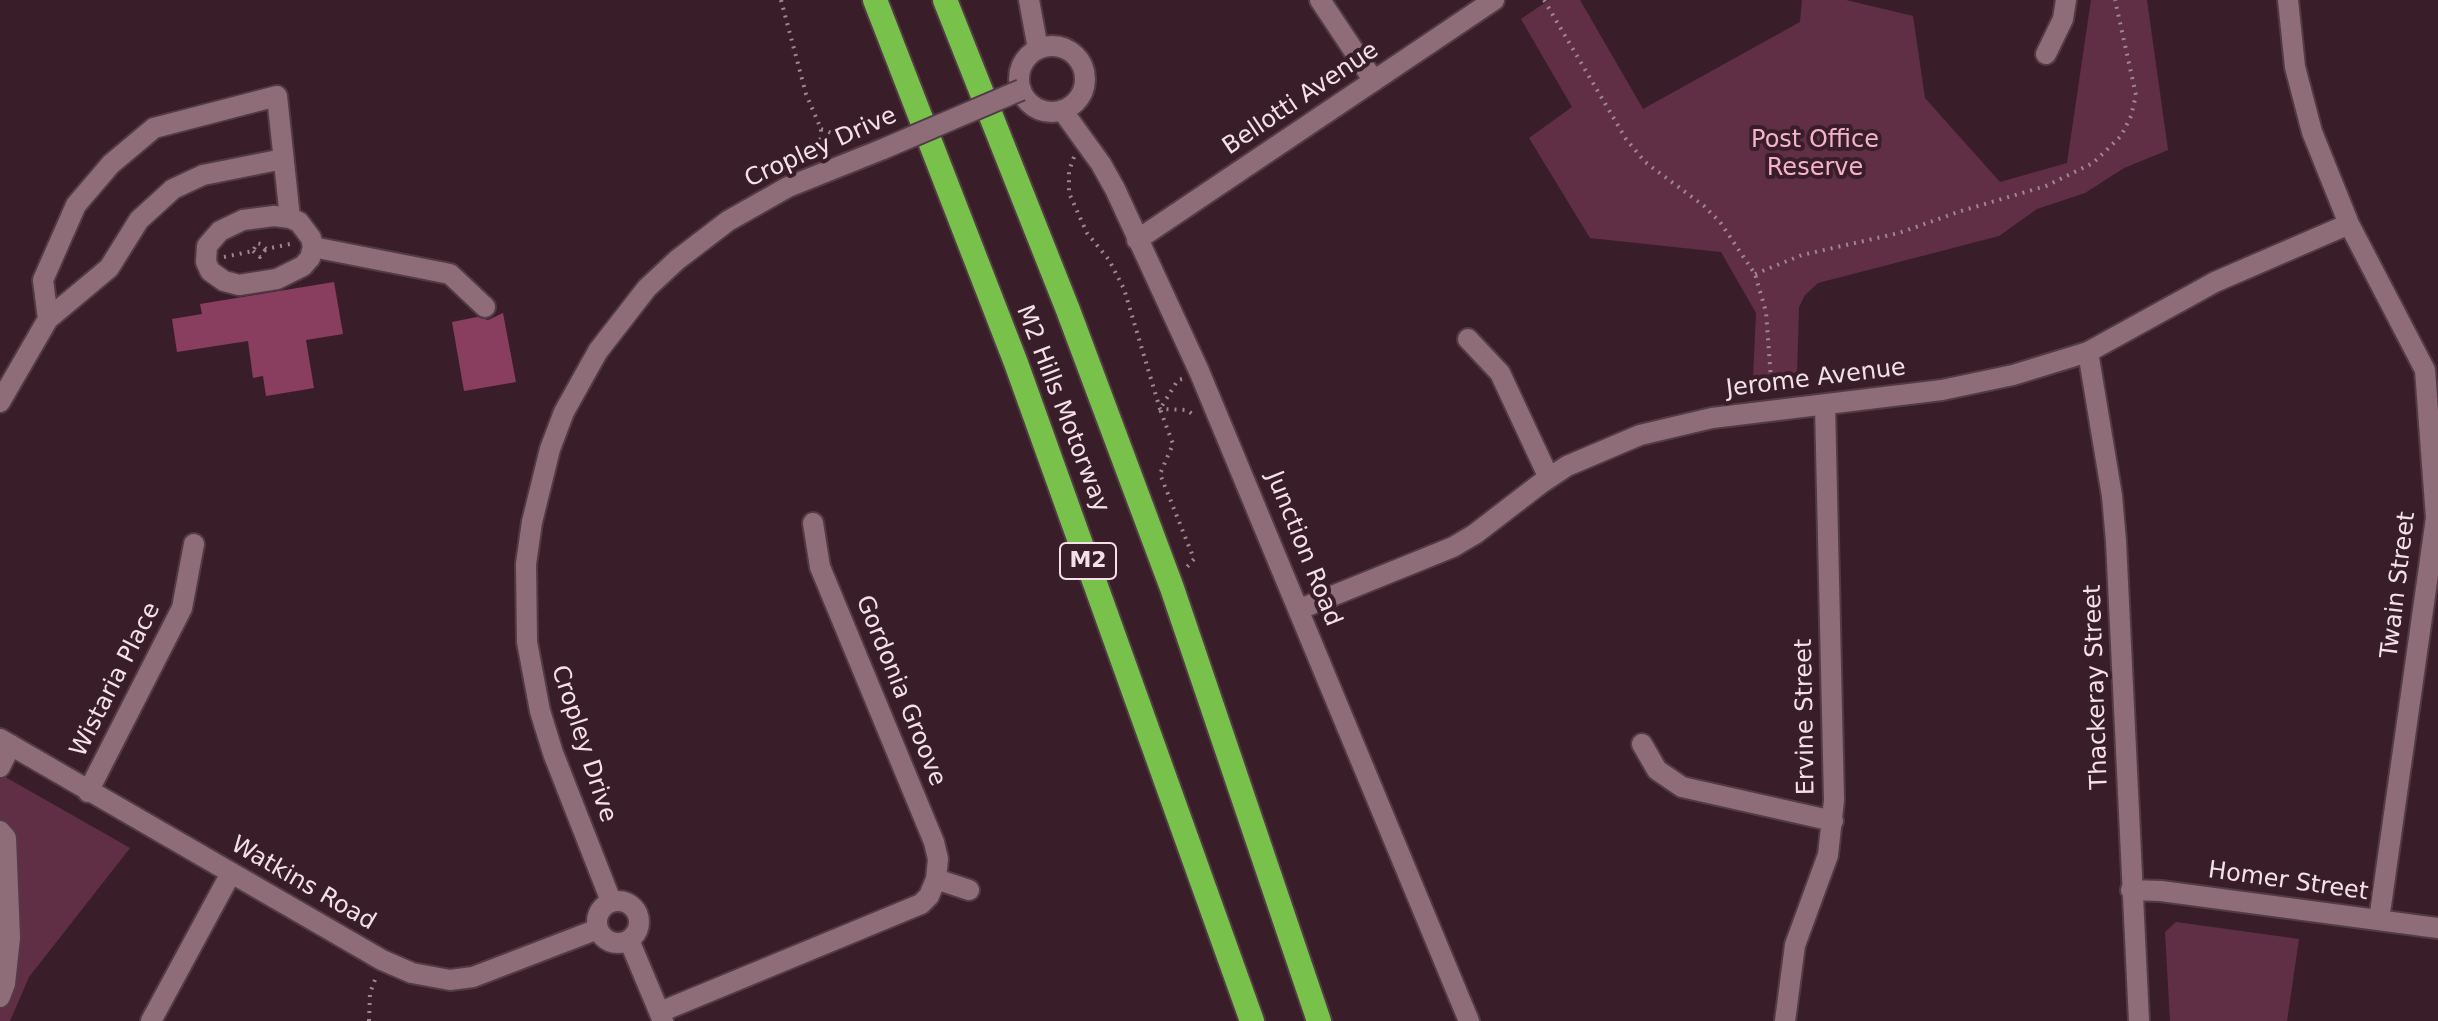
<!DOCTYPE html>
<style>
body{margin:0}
canvas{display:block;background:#391e29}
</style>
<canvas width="2438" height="1021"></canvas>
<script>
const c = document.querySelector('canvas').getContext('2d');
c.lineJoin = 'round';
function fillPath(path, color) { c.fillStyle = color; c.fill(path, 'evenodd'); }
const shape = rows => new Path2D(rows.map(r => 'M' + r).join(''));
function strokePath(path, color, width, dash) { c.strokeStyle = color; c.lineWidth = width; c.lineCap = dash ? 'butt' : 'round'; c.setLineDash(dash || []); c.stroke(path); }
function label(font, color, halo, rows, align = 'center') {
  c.font = font + ' "DejaVu Sans",sans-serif'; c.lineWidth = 8; c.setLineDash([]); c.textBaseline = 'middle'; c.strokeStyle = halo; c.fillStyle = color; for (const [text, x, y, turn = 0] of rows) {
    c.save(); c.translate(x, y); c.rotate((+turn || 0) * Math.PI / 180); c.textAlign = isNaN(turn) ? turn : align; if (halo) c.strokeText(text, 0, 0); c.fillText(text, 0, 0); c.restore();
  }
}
const green = shape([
 [1549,0,1580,0,1643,109,1800,22,1802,0,1846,0,1913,16,1925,98,2000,182,2067,163,2091,0,2147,0,2168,150,2124,168,2085,193,2037,209,1999,236,1818,283,1805,295,1799,307,1797,374,1753,379,1756,313,1721,252,1590,238,1529,138,1572,107,1521,19],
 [0,774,130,848,29,977,10,1021,0,1021],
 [2176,922,2299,939,2287,1021,2170,1021,2165,932]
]);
const building = shape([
 [334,282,343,334,306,340,314,388,266,396,263,376,253,378,248,341,177,352,172,319,202,314,200,304],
 [503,313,516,382,464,391,452,322,477,317,488,320]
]);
const path = shape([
 [781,0,806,94,821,129,820,144],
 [1544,0,1626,139,1645,162,1704,206,1720,222,1755,274,1766,312,1772,392],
 [821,129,842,137],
 [1074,157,1069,171,1069,193,1087,233,1109,260,1124,289,1160,409,1187,410,1195,416],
 [253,251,260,257,266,249],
 [224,257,253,251,257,243,261,244,266,249,290,244],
 [1755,274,1802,255,1899,233,1961,211,2046,186,2093,163,2121,136,2131,116,2136,95,2115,0],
 [1182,379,1178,380,1160,409,1173,444,1160,474,1194,559,1186,568],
 [369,1021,370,993,376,977]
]);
const minor = shape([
 [1029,0,1038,49],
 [1320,0,1374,81],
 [2288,0,2295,67,2312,132,2349,224,2425,370,2436,518,2379,920],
 '1019 79a33 33 0 1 1 66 0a33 33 0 1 1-66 0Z',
 [2046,54,2063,19,2066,0],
 [1062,110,1101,164,1115,189,1199,371,1469,1021],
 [274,216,290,218,299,222,311,238,313,247,310,258,303,266,277,279,239,285,224,281,210,271,206,262,207,246,220,231,243,220,274,216],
 [1137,240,1494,0],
 [313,247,450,274,485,307],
 [48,319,43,280,76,205,111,164,154,128,277,96,290,218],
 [1468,339,1500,373,1549,478],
 [2088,352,2112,496,2116,541,2139,1021],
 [0,402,48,319,109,268,139,220,173,189,203,175,283,159],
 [1300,609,1453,547,1475,534,1540,484,1567,466,1640,435,1712,418,1942,390,2013,375,2088,352,2215,282,2349,224],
 [0,739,382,960,412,973,450,980,473,977,598,929],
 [1642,744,1657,770,1682,787,1833,821],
 [0,767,11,745],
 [88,792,182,608,194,544],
 [0,831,6,838,10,938,5,984,0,997],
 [936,879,969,890],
 [2131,890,2161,891,2438,928],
 '597 922a21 21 0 1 1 42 0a21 21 0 1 1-42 0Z',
 [611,901,553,753,540,711,527,642,526,564,532,522,550,449,564,412,598,351,647,288,677,260,728,221,788,187,883,149],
 [629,940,663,1021],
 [660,1012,921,904,929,896,936,879,938,859,934,842,820,567,813,523],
 [151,1021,231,873],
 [1785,1021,1795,945,1828,855,1834,800,1825,405]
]);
const highway = shape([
 [875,0,1016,363,1252,1021],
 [945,0,1068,310,1172,588,1319,1021]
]);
const minorBridge = shape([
 [883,149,1021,90]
]);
const shields = [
 [1088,561,56]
];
const shieldNames = [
 ["M2",1088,561]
];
const streetNames = [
 ["Bellotti Avenue",1301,99,-34],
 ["Cropley Drive",821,148,-24],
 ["Jerome Avenue",1816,379,-7],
 ["M2 Hills Motorway",1062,409,69],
 ["Junction Road",1303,549,68],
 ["Twain Street",2399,585,-83],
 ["Wistaria Place",116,680,-63],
 ["Thackeray Street",2097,687,-92],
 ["Gordonia Groove",900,691,68],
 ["Ervine Street",1806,717,-91],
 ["Cropley Drive",583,744,72],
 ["Homer Street",2288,882,8],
 ["Watkins Road",303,884,30]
];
const parkNames = [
 ["Post Office",1815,141],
 ["Reserve",1815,169]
];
fillPath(green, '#612f45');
fillPath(building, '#893e5f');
strokePath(minor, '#523b45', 24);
strokePath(highway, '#523b45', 28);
strokePath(path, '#9e878f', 4, [2, 6]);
strokePath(minor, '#8e6d79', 20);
strokePath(highway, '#78c24b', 24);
strokePath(minorBridge, '#523b45', 24, []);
strokePath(minorBridge, '#8e6d79', 20);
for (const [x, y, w] of shields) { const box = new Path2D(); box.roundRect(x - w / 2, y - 18, w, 36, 6); c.fillStyle = '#391e29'; c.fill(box); strokePath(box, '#f4e1e7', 2); }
label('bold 22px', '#f4e1e7', null, shieldNames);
label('24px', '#f4e1e7', '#391e29', streetNames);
label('24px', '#f5b2cb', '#391e29', parkNames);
</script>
